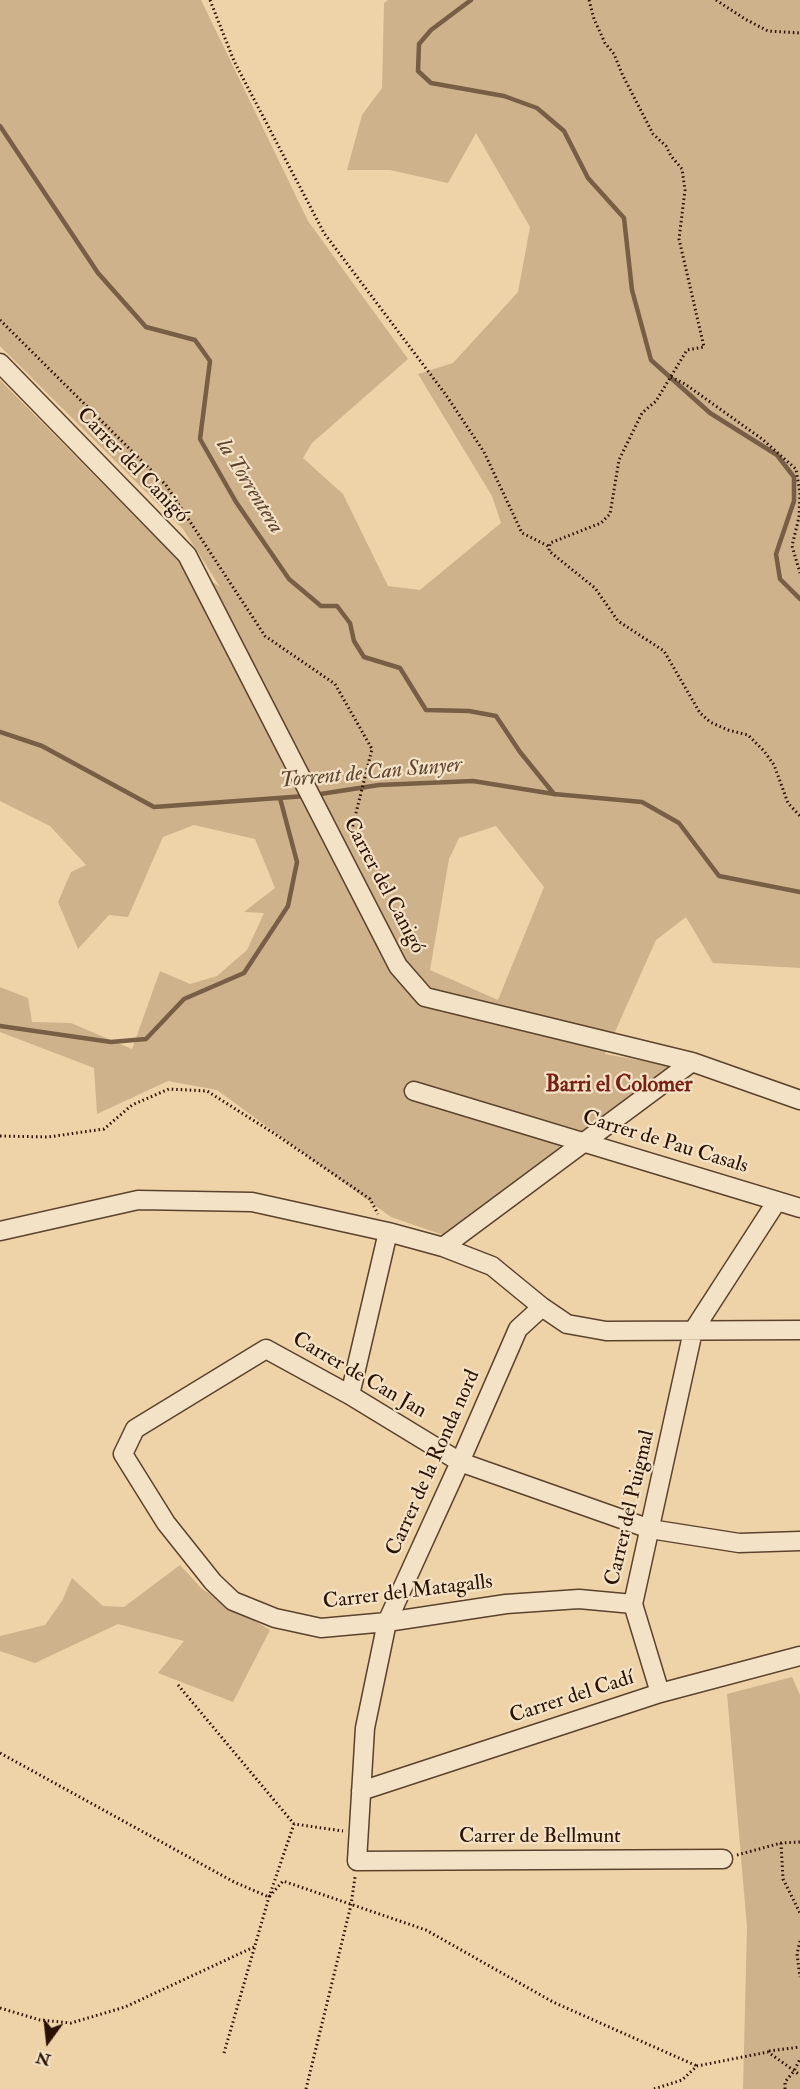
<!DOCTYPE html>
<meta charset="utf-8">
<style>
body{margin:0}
#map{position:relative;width:800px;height:2089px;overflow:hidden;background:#eed3a8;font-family:"IM FELL Double Pica",serif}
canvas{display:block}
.north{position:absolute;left:18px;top:2011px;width:60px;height:60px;-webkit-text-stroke:4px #f4e2c6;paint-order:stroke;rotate:195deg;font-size:16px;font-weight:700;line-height:24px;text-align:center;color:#2a1102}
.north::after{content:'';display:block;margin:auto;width:21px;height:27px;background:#2a1102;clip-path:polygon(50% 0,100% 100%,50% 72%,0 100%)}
</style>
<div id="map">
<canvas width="800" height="2089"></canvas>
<div class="north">N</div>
</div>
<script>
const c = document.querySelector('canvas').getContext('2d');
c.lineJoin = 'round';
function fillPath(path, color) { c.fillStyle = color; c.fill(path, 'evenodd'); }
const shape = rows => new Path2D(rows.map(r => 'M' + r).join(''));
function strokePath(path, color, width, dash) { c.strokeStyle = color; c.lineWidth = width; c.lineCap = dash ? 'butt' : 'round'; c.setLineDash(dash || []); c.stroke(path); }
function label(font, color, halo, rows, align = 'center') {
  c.font = font + ' "IM FELL Double Pica",serif'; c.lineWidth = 4.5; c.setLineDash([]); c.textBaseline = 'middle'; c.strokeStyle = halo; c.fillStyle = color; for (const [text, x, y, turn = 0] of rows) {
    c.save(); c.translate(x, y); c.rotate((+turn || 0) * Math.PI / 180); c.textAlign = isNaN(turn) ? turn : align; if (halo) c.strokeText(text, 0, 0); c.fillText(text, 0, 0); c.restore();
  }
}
const green = shape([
 [0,0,201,0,308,221,408,359,312,443,303,458,343,494,388,586,420,590,501,523,492,496,418,374,453,363,518,292,530,227,476,133,448,183,390,170,347,170,362,115,382,88,384,3,388,0,800,0,800,968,713,963,686,917,656,940,605,1054,670,1066,443,1235,391,1217,217,1090,168,1081,97,1114,94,1068,0,1032,0,987,28,998,32,1022,71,1023,132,1049,160,971,190,984,217,976,247,950,264,913,244,912,275,888,255,839,194,825,163,837,128,917,109,915,78,949,58,902,71,872,86,865,50,826,0,801,0,380,172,554,220,587,183,529,0,346],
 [496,826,544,887,498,1000,430,970,449,859,459,838],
 [180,1565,202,1589,270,1630,233,1702,158,1673,184,1641,118,1624,35,1663,0,1651,0,1636,45,1625,62,1601,72,1578,103,1606,124,1607],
 [792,1677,800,1695,800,2089,743,2089,747,1927,727,1694]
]);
const stream = shape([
 [471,0,431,30,419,44,418,71,431,83,504,96,537,108,564,131,588,178,624,218,632,290,651,360,710,413,777,455,794,477,794,501,776,554,780,579,800,599],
 [0,126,98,273,146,327,195,340,210,361,200,439,236,502,289,579,321,606,337,606,350,623,354,641,364,657,400,668,426,710,469,711,496,716,520,752,554,794],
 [0,732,42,746,154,807,306,796],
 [314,795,379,785,473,781,554,794,642,802,679,823,719,876,800,892],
 [0,1026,111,1042,146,1039,184,999,244,973,288,906,297,862,280,798]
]);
const path = shape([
 [210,0,234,61,324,233,446,395,484,452,522,533,550,547],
 [589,0,594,19,605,43,614,54,623,76,653,134,666,146,671,156,682,169,685,190,679,239,704,347,687,350,656,401,642,413,619,460,610,514,601,523,550,543,549,551,595,588,618,621,664,651,700,713,710,722,728,730,748,735,764,751,774,765,788,803,800,816],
 [716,0,745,19,768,31,800,33],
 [0,320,166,485,265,636,335,684,372,749,350,837],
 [671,377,685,384,762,439,796,469,800,493,799,517,792,546,800,573],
 [0,1136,48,1137,104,1129,132,1105,169,1089,207,1091,275,1134,370,1199,378,1214],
 [178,1685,294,1824],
 [0,1753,234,1882,269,1897,283,1881,426,1930,553,2002,697,2066],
 [781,1843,783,1879,800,1913],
 [737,1855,781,1843,800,1842],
 [800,1941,797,1954,800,1977],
 [0,2008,40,2020,71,2023,125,2007,254,1947],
 [769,2051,800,2047],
 [224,2053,269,1897,294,1824,343,1831],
 [306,2089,351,1905,355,1877],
 [654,2089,682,2080,697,2066,768,2052,800,2075],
 [785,2089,785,2082,794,2071,800,2059]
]);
const minor = shape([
 [0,363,187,555,398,966,425,997,692,1062,800,1100],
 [414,1091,800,1208],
 [0,1231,138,1200,252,1202,388,1232,443,1247,492,1266,542,1307,567,1324,606,1331,800,1330],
 [443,1247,692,1062],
 [542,1307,518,1329,460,1462,387,1622,365,1728,357,1861,723,1859],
 [350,1395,388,1232],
 [633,1604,579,1599,506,1604,387,1622,321,1628,275,1618,233,1601,213,1582,166,1523,123,1454,135,1429,266,1349,350,1395,460,1462,650,1529,739,1543,800,1541],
 [660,1693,633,1604,693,1331,777,1201],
 [361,1791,660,1693,800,1656]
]);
const streetNames = [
 ["Carrer del Canigó",132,466,46],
 ["Carrer del Canigó",383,886,62],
 ["Carrer de Pau Casals",665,1143,17],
 ["Carrer de Can Jan",359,1376,30],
 ["Carrer de la Ronda nord",434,1463,-66],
 ["Carrer del Puigmal",631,1508,-77],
 ["Carrer del Matagalls",408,1593,-7],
 ["Carrer del Cadí",572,1698,-18],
 ["Carrer de Bellmunt",540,1837]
];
const waterNames = [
 ["la Torrentera",249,487,58],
 ["Torrent de Can Sunyer",371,774,-5]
];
const neighbourhoodNames = [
 ["Barri el Colomer",619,1086]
];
fillPath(green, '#cdb28c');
strokePath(stream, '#775e44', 4.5);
strokePath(minor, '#5b422c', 21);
strokePath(path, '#2a1102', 3, [1.5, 3]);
strokePath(minor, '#f4e2c6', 18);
label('21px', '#2a1102', '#f4e2c6', streetNames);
label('italic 22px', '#5e442e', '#f4e2c6', waterNames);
label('bold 22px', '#7a1f14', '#f4e2c6', neighbourhoodNames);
</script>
